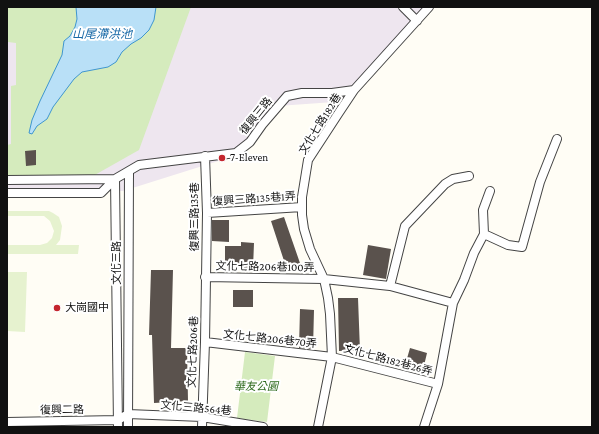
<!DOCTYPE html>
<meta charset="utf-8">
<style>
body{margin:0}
#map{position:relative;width:599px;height:434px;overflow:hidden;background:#fffdf5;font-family:"Crimson Pro",serif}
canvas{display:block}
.frame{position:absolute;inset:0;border:8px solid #111;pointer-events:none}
</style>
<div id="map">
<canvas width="599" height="434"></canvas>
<div class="frame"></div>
</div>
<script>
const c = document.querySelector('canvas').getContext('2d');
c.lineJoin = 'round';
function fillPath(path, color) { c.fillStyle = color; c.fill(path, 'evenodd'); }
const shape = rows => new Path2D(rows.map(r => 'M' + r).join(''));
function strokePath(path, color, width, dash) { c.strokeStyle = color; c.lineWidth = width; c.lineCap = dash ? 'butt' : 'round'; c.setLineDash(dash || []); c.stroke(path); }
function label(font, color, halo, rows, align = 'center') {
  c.font = font + ' "Crimson Pro","Noto Sans TC",serif'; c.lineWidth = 4; c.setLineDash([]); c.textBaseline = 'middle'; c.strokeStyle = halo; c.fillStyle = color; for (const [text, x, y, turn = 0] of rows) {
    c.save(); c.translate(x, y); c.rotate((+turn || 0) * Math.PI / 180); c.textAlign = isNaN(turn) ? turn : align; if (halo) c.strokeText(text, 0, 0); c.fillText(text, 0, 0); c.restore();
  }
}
const industrial = shape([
 [7,7,428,7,348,101,278,106,231,157,123,191,20,193,7,192]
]);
const green = shape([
 [8,7,191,7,139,150,93,176,7,176,7,145,11,144,11,86,16,85,16,43,8,42],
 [245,352,275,356,267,422,237,418]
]);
const pitch = shape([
 [7,211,49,211,53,213,59,217,62,226,60,240,56,245,79,245,78,254,7,254,7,245,40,245,47,243,52,238,54,231,50,221,44,216,7,216],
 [7,272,27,272,25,332,7,331]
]);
const water = shape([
 [76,7,156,7,154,20,149,30,141,38,131,44,122,52,116,62,108,67,82,72,74,79,53,107,47,119,37,126,32,134,29,133,32,120,40,101,62,55,64,41,70,36,75,27,77,19,76,7]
]);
const building = shape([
 [36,150,36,165,26,166,25,151],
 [284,217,301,266,287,270,271,221],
 [212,220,229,220,229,242,212,241],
 [241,242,254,243,253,268,241,268,241,265,225,265,225,246,241,246],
 [368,245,391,249,386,279,363,275],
 [151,270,173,270,171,348,187,348,188,401,154,403,152,335,149,335],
 [233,290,253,290,253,307,233,307],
 [338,298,358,298,360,351,339,351],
 [300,309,314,310,313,349,299,348],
 [410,348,427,353,422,374,404,369]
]);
const minor = shape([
 [403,7,417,21],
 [115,179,118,427],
 [7,180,115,179],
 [7,193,101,193,115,179,139,165,236,153,250,142,262,125,287,96,302,93,332,93,354,90,429,7],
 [207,213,302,207],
 [484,234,508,245,522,247,540,182,557,139],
 [205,277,324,279,390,286,453,303],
 [390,286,405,226,445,184,453,179,469,176],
 [205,342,332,357,438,384],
 [7,422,118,420,128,414,202,417,263,427],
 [128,427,129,171],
 [202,427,205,342,207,213,205,156],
 [318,427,332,357,330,314,328,298,324,279,310,249,304,229,302,215,302,197,308,160,338,114,354,90],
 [424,427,438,384,453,303,464,280,474,253,484,234,483,210,490,191]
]);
const markers = [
 [222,158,4,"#c4262e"],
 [57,308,4,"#c4262e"]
];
const streetNames = [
 ["復興三路",256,116,-51],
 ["文化七路182巷",320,124,-58],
 ["復興三路135巷1弄",254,199,-4],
 ["復興三路135巷",195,217,-90],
 ["文化三路",117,263,-90],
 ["文化七路206巷100弄",265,267,1],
 ["文化七路206巷70弄",270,339,6],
 ["文化七路206巷",193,352,-88],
 ["文化七路182巷26弄",388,360,15],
 ["文化三路564巷",196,408,5],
 ["復興二路",62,410,-1]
];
const poiNames = [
 ["7-Eleven",230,158],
 ["大崗國中",65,308]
];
const parkNames = [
 ["華友公園",256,387]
];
const waterNames = [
 ["山尾滯洪池",102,34]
];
fillPath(industrial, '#eee6ef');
fillPath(green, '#d5ebbd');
fillPath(pitch, '#e6f2cf');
fillPath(water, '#b9e0f7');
strokePath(water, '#3f96cf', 1);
fillPath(building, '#5a524d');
strokePath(minor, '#444', 10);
strokePath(minor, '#fff', 8);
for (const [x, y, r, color] of markers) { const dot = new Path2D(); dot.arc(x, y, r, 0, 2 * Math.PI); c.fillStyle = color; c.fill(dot); strokePath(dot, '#fff', 1.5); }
label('11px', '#111', '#fff', streetNames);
label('11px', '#111', '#fff', poiNames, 'left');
label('italic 11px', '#2f6b1f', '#fff', parkNames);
label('italic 12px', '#1768a6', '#fff', waterNames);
</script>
